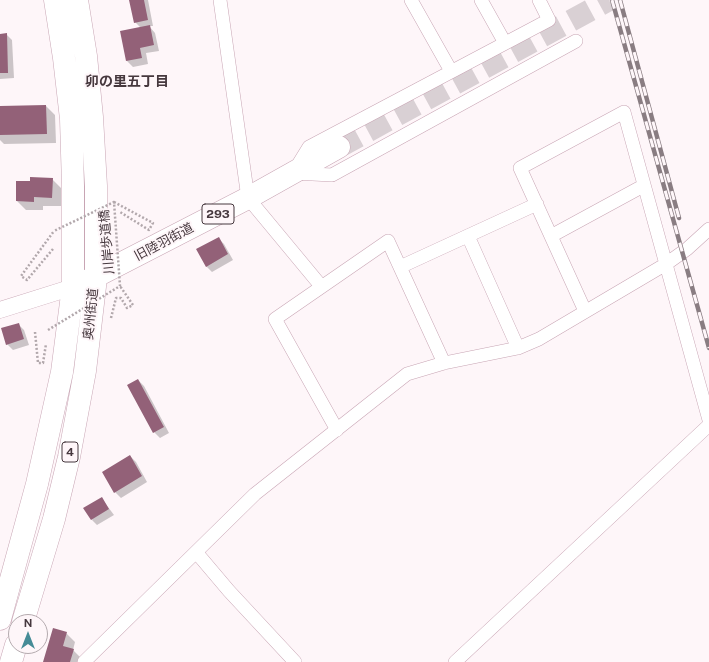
<!DOCTYPE html>
<meta charset="utf-8">
<style>
body{margin:0}
#map{position:relative;width:709px;height:662px;overflow:hidden;background:#fef6f9;font-family:"Public Sans",sans-serif}
canvas{display:block}
.north{position:absolute;left:8px;top:614px;width:40px;height:40px;box-sizing:border-box;background:#fef6f9;border:1px solid #b4aaae;border-radius:50%;rotate:0deg;font-size:11px;font-weight:700;line-height:16px;text-align:center;color:#46383e}
.north::after{content:'';display:block;margin:auto;width:14px;height:18px;background:#468c97;clip-path:polygon(50% 0,100% 100%,50% 72%,0 100%)}
</style>
<div id="map">
<canvas width="709" height="662"></canvas>
<div class="north">N</div>
</div>
<script>
const c = document.querySelector('canvas').getContext('2d');
c.lineJoin = 'round';
function fillPath(path, color) { c.fillStyle = color; c.fill(path, 'evenodd'); }
const shape = rows => new Path2D(rows.map(r => 'M' + r).join(''));
function strokePath(path, color, width, dash) { c.strokeStyle = color; c.lineWidth = width; c.lineCap = dash ? 'butt' : 'round'; c.setLineDash(dash || []); c.stroke(path); }
function label(font, color, halo, rows, align = 'center') {
  c.font = font + ' "Public Sans","Noto Sans JP",sans-serif'; c.lineWidth = 4; c.setLineDash([]); c.textBaseline = 'middle'; c.strokeStyle = halo; c.fillStyle = color; for (const [text, x, y, turn = 0] of rows) {
    c.save(); c.translate(x, y); c.rotate((+turn || 0) * Math.PI / 180); c.textAlign = isNaN(turn) ? turn : align; if (halo) c.strokeText(text, 0, 0); c.fillText(text, 0, 0); c.restore();
  }
}
const shadow = shape([
 [130,0,148,0,153,26,149,26,155,33,159,51,146,53,148,64,133,67,127,61,121,32,141,28,135,22],
 [6,34,12,40,14,78,0,79,0,35],
 [46,106,55,115,56,143,4,144,0,140,0,107],
 [52,179,61,188,61,206,43,206,43,210,26,210,17,201],
 [218,238,224,244,233,260,212,272,206,266],
 [18,324,24,330,29,345,13,350,7,344],
 [138,380,144,386,169,433,160,438,154,432],
 [130,456,136,462,147,482,121,498,115,492],
 [102,499,114,515,97,525,92,520],
 [66,633,75,642,73,650,82,659,81,662,44,662]
]);
const building = shape([
 [129,0,144,0,148,20,134,23],
 [150,25,154,45,140,48,142,58,126,61,120,31],
 [7,33,8,73,0,73,0,34],
 [46,105,47,134,0,135,0,106],
 [30,177,53,178,52,198,34,197,34,202,16,201,16,181,30,181],
 [219,237,228,254,206,267,196,249],
 [19,323,24,339,6,345,1,328],
 [138,379,164,427,153,433,127,385],
 [130,455,142,476,114,493,102,472],
 [102,497,109,509,91,520,83,508],
 [53,628,67,632,63,646,74,649,70,662,43,662]
]);
const trunkTunnel = shape([
 [339,147,609,0]
]);
const path = shape([
 [114,202,153,223,149,230,120,212],
 [53,249,27,280,21,276,54,231],
 [111,318,116,298,121,298,127,308,133,305,120,286],
 [35,332,38,363,43,363,46,344]
]);
const minor = shape([
 [220,0,248,198,321,286],
 [411,0,451,71],
 [481,0,505,43],
 [539,0,549,20,309,147,293,173,332,175,576,41],
 [468,236,518,348],
 [551,236,643,186],
 [400,267,537,204],
 [585,311,520,168,624,112,709,420],
 [337,430,275,319,388,241,444,363],
 [196,552,229,591,295,662],
 [84,662,255,494,407,374,444,363,518,348,539,339,666,264,687,249,709,229],
 [455,662,709,425]
]);
const tertiary = shape([
 [0,310,73,287]
]);
const trunk = shape([
 [85,282,248,198,339,147],
 [0,619,37,484,62,372,73,287,73,186,71,119,64,58,55,0],
 [23,622,54,519,69,457,85,371,96,278,96,186,92,117,86,56,77,0],
 [11,662,16,645]
]);
const rail = shape([
 [612,0,709,348],
 [620,0,679,218]
]);
const pathBridge = shape([
 [48,330,120,286,114,202,54,231]
]);
const shields = [
 [218,214,32],
 [70,452,16]
];
const shieldNames = [
 ["293",218,214],
 ["4",70,452]
];
const streetNames = [
 ["川岸歩道橋",107,242,-95],
 ["旧陸羽街道",164,242,-28],
 ["奥州街道",91,314,-84]
];
const neighbourhoodNames = [
 ["卯の里五丁目",127,82]
];
fillPath(shadow, '#0003');
fillPath(building, '#936178');
strokePath(trunkTunnel, '#d9d0d4', 22, [22, 11]);
strokePath(minor, '#c8a5b4', 14);
strokePath(tertiary, '#c8a5b4', 17);
strokePath(trunk, '#c8a5b4', 23);
strokePath(path, '#b2a8ac', 2.5, [2, 2]);
strokePath(minor, '#fff', 13);
strokePath(tertiary, '#fff', 16);
strokePath(trunk, '#fff', 22);
strokePath(rail, '#897d82', 4.5);
strokePath(rail, '#fef6f9', 3, [9]);
strokePath(pathBridge, '#b2a8ac', 2.5, [2, 2]);
for (const [x, y, w] of shields) { const box = new Path2D(); box.roundRect(x - w / 2, y - 10, w, 20, 3); c.fillStyle = '#fef6f9'; c.fill(box); strokePath(box, '#46383e', 1); }
label('bold 12px', '#46383e', null, shieldNames);
label('13px', '#46383e', '#fef6f9', streetNames);
label('bold 14px', '#46383e', '#fef6f9', neighbourhoodNames);
</script>
